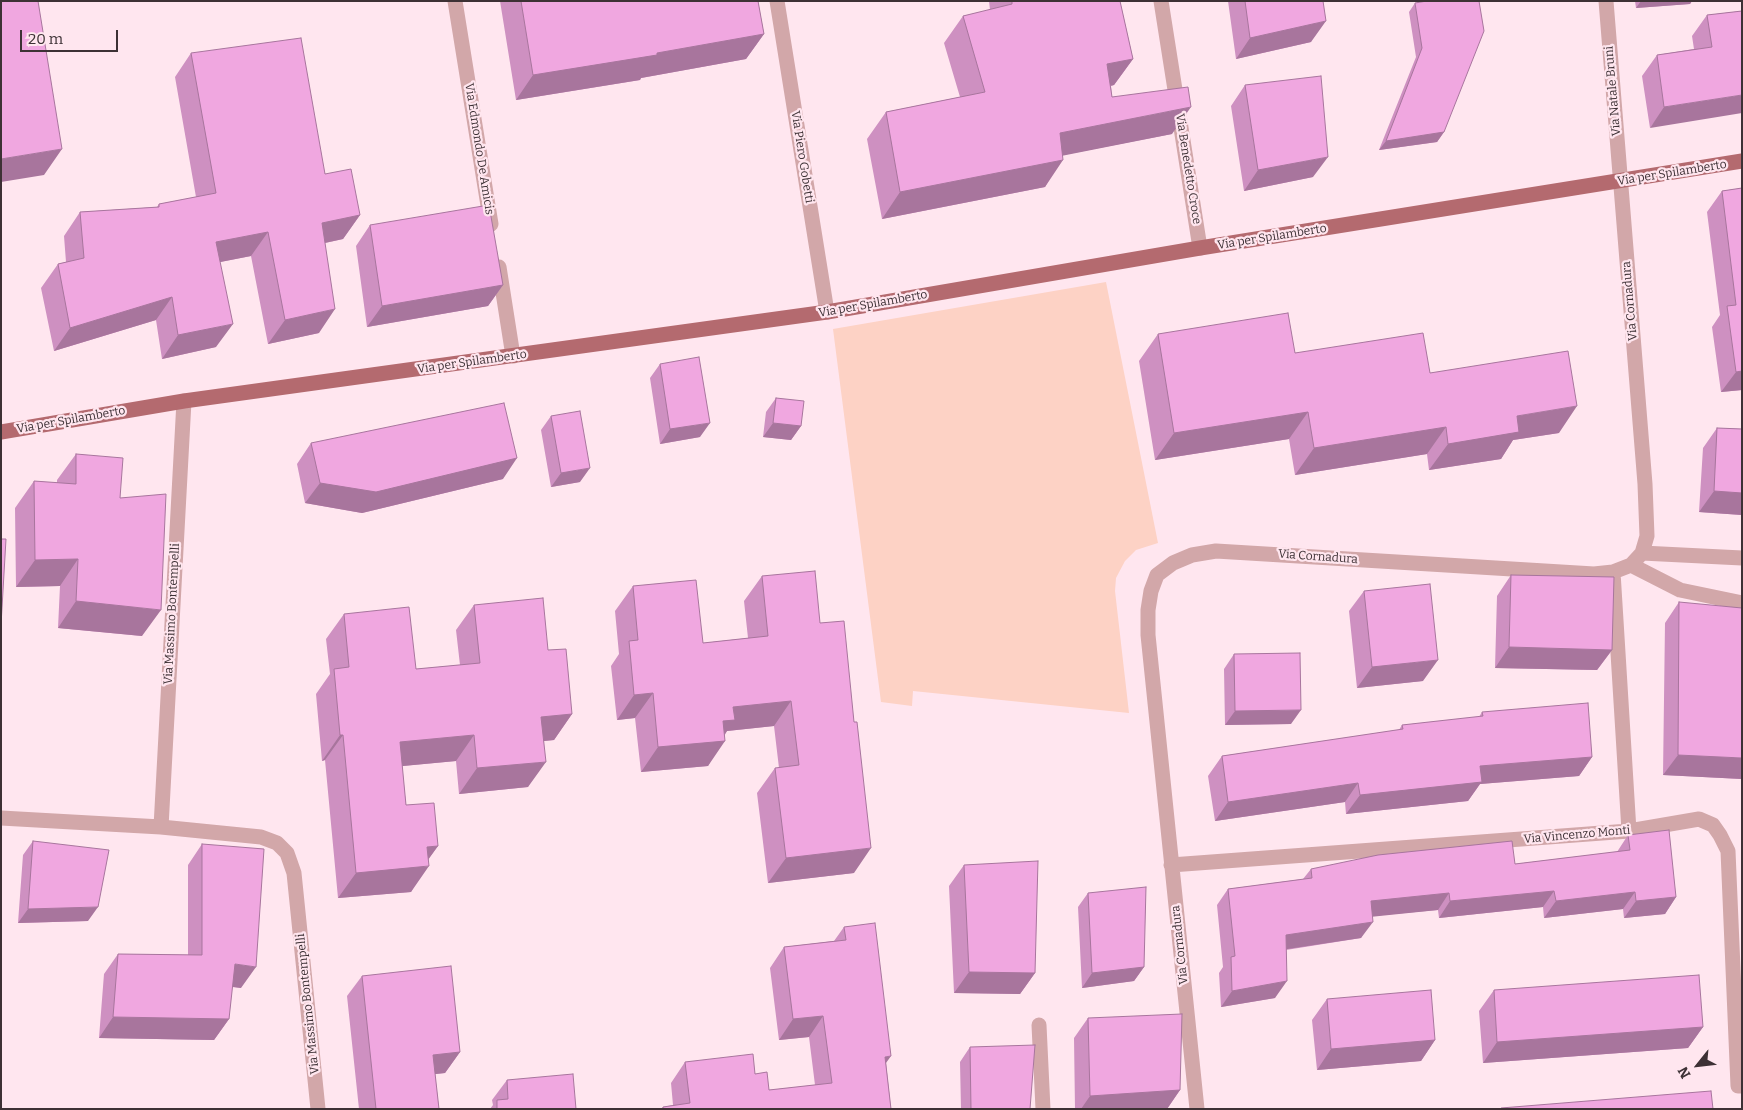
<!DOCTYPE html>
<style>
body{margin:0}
#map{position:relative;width:1743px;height:1110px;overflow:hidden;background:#ffe6ef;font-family:Bitter,serif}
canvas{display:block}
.frame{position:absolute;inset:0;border:2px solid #3d3135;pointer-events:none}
.north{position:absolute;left:1673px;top:1040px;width:50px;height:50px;-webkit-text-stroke:4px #ffe6ef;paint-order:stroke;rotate:241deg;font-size:14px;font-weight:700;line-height:20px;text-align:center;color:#3d3135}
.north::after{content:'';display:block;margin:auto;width:18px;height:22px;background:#3d3135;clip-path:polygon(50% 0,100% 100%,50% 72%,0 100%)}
.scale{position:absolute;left:20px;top:30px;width:98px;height:22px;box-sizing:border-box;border:2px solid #3d3135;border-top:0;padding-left:6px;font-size:15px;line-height:18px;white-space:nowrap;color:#3d3135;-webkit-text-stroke:4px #ffe6ef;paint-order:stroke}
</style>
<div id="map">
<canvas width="1743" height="1110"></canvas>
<div class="frame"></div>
<div class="north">N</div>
<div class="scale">20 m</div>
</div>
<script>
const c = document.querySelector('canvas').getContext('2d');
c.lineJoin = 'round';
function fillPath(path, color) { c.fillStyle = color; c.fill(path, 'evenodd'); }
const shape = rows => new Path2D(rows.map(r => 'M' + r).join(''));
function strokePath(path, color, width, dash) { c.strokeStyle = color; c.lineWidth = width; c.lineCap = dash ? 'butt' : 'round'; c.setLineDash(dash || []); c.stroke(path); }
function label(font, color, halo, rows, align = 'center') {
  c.font = font + ' Bitter,serif'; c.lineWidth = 4.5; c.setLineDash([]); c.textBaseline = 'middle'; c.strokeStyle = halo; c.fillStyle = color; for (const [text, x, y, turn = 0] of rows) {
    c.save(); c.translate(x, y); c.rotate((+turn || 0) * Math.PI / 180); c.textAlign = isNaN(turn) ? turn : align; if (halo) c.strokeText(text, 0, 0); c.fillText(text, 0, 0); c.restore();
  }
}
const green = shape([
 [1106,282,1158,543,1136,550,1125,561,1116,578,1115,591,1129,713,913,691,912,706,881,702,833,329]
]);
const street = shape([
 [455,1,491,224],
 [777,1,827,312],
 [1161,1,1200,248],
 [499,267,513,356],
 [1642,553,1742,558],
 [1631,565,1680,590,1742,603],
 [1613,572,1629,831],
 [1,818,161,827,261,837,277,843,287,853,294,873,318,1109],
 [161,827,184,401],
 [1171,865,1629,831,1699,819,1713,825,1720,835,1728,851,1738,1086,1742,1086],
 [1039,1025,1043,1109],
 [1197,1109,1148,635,1148,610,1151,591,1157,575,1173,563,1192,555,1216,551,1594,574,1613,572,1631,565,1642,553,1647,536,1645,484,1606,1]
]);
const primary = shape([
 [1,432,184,401,827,312,1200,248,1742,161]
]);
const wall = shape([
 [500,1,758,1,764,34,746,59,641,78,640,80,516,100],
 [989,1,1120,1,1133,59,1114,85,1111,86,1112,97,1172,134,1063,155,1045,187,882,219,867,139,886,112,960,97,944,43,963,16,990,10],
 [1228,1,1323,1,1311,42,1236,59],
 [1635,1,1692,1,1690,4,1636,8],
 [1415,3,1444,132,1437,142,1379,150,1416,57,1409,12],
 [1742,11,1650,128,1642,76,1657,55,1694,49,1692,36,1707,15],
 [191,53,325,174,360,215,343,239,325,243,319,333,268,344,251,256,220,262,216,347,162,359,156,320,54,351,41,288,58,264,66,262,64,236,80,212,157,207,159,204,196,197,175,77],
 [1245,85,1313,177,1244,191,1231,106],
 [1742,188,1742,390,1721,392,1712,327,1720,315,1707,212,1722,191],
 [370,225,503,285,488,306,367,327,356,246],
 [1158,334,1295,353,1430,373,1559,433,1513,440,1501,459,1429,470,1427,454,1295,475,1289,439,1155,460,1139,361],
 [660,364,700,437,660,444,650,378],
 [776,398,801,426,791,440,763,437,766,412],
 [551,416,580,482,551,487,541,430],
 [1717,428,1742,429,1742,515,1699,512,1703,448],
 [311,443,503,479,362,513,305,503,297,464],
 [76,454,120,498,142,636,58,628,60,586,16,587,15,508,34,481,57,483,57,480],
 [1511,575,1612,650,1597,670,1495,668,1497,596],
 [762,576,820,623,854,873,768,883,757,793,775,768,779,768,774,726,727,731,708,766,641,772,635,718,617,720,611,666,619,654,615,611,633,586,703,643,748,638,744,601],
 [1364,591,1423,681,1357,688,1349,611],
 [1679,602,1742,779,1663,775,1665,623],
 [474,605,548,650,572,714,554,740,544,741,528,787,459,794,456,761,402,766,406,805,438,846,428,859,411,892,338,898,325,760,322,761,316,694,330,674,326,639,344,614,416,669,460,665,456,630],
 [1234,654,1291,724,1225,725,1224,669],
 [1482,712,1592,757,1579,776,1480,784,1468,801,1346,814,1345,802,1215,821,1208,776,1222,756,1399,730,1402,725,1479,717],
 [1628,835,1676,897,1665,914,1624,918,1623,909,1544,918,1543,907,1439,918,1438,910,1372,916,1361,938,1286,950,1275,998,1221,1007,1219,973,1223,967,1217,905,1228,889,1303,879,1311,869,1515,864,1617,852],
 [33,841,88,921,18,923,23,855],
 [202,844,241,988,232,987,229,1019,214,1040,99,1038,104,974,118,954,188,955,188,865],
 [964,865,1035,973,1020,994,954,993,949,886],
 [1088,893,1144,967,1134,981,1082,988,1078,907],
 [844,927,886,1063,891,1109,661,1109,663,1107,673,1105,671,1083,685,1062,755,1074,769,1090,815,1085,809,1037,779,1040,770,968,784,947,834,941],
 [362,976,460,1052,445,1073,435,1074,439,1109,359,1109,347,996],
 [1494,990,1703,1027,1688,1048,1483,1063,1479,1011],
 [1327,999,1435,1040,1421,1061,1317,1070,1312,1020],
 [1088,1018,1180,1090,1167,1109,1075,1109,1074,1038],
 [970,1047,1030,1109,961,1109,960,1062],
 [507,1080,576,1109,490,1109,493,1105,492,1100]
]);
const shadedWall = shape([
 [1641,1,1692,1,1690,4,1636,8],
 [1326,21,1311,42,1236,59,1250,38],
 [764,34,746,59,641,78,640,80,516,100,533,75],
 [1133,59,1114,85,1088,91,1107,64],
 [1742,95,1742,113,1650,128,1664,107],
 [1191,107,1172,134,1041,160,1060,133],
 [1444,132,1437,142,1379,150,1386,141],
 [62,149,44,175,1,182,1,159],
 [1328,157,1313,177,1244,191,1258,170],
 [1063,160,1045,187,882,219,900,192],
 [360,215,343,239,306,247,322,223],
 [268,232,251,256,200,266,216,242],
 [503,285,488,306,367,327,382,306],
 [172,297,156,320,54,351,70,328],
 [335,309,319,333,268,344,285,320],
 [233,324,216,347,162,359,178,335],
 [1742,371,1742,390,1721,392,1736,372],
 [1577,406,1559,433,1513,440,1501,459,1429,470,1448,444,1517,416],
 [1308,412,1289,439,1155,460,1174,433],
 [710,423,700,437,660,444,670,429],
 [773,423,801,426,791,440,763,437],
 [1446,427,1427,454,1295,475,1314,448],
 [517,458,503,479,362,513,305,503,320,483],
 [590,468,580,482,551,487,561,473],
 [1714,491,1742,493,1742,515,1699,512],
 [78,559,60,586,16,587,35,560],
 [76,601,161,610,142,636,58,628],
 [1509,647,1612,650,1597,670,1495,668],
 [1438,660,1423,681,1357,688,1372,667],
 [653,693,635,718,617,720,634,695],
 [791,701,774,726,727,731,720,741,725,741,708,766,641,772,658,747,733,707],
 [1301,710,1291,724,1225,725,1235,711],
 [572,714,554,740,524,743,541,717],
 [340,735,343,735,325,760,322,761],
 [474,735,456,761,382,768,400,742],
 [1678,755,1742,758,1742,779,1663,775],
 [1592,757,1579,776,1480,784,1468,801,1346,814,1360,795,1480,766],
 [546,762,528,787,459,794,477,768],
 [1358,783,1345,802,1215,821,1228,802],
 [438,846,423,867,429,866,411,892,338,898,356,873,427,847],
 [871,848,854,873,768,883,786,858],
 [1554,891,1543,907,1439,918,1450,901],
 [1635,892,1623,909,1544,918,1556,901],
 [1449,893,1438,910,1360,918,1371,901],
 [1676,897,1665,914,1624,918,1636,901],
 [98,907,88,921,18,923,28,909],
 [1373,922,1361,938,1274,951,1286,935],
 [235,964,256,967,241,988,220,985],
 [1144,967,1134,981,1082,988,1092,973],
 [969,972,1035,973,1020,994,954,993],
 [1287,981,1275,998,1221,1007,1232,991],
 [823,1016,809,1037,779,1040,793,1019],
 [113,1017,229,1019,214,1040,99,1038],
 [1703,1027,1688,1048,1483,1063,1497,1042],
 [1435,1040,1421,1061,1317,1070,1331,1049],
 [460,1052,445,1073,418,1076,433,1055],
 [891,1056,876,1077,885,1057],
 [1180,1090,1167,1109,1081,1109,1090,1096]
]);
const building = shape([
 [1,1,38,1,62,149,1,159,1,1],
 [521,1,758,1,764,34,657,53,657,55,533,75,521,1],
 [1012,1,1120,1,1133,59,1107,64,1112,97,1188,87,1191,107,1060,133,1063,160,900,192,886,112,985,92,963,16,1012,4,1012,1],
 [1245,1,1323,1,1326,21,1250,38,1245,1],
 [1427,1,1479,1,1484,31,1444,132,1386,141,1422,48,1415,3,1427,1],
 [1742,11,1742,95,1664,107,1657,55,1712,47,1707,15,1742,11],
 [301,38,325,174,351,169,360,215,322,223,335,309,285,320,268,232,216,242,233,324,178,335,172,297,70,328,58,264,84,258,80,212,159,207,159,204,216,193,191,53,301,38],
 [1321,76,1328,157,1258,170,1245,85,1321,76],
 [1742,188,1742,371,1736,372,1727,306,1736,305,1722,191,1742,188],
 [489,205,503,285,382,306,370,225,489,205],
 [1288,313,1295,353,1423,333,1430,373,1568,351,1577,406,1517,416,1519,432,1448,444,1446,427,1314,448,1308,412,1174,433,1158,334,1288,313],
 [699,357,710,423,670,429,660,364,699,357],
 [776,398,804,401,801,426,773,423,776,398],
 [504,403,517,458,376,492,320,483,311,443,504,403],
 [580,411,590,468,561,473,551,416,580,411],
 [1717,428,1742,429,1742,493,1714,491,1717,428],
 [76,454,123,458,120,498,166,494,161,610,76,601,78,559,35,560,34,481,76,484,76,454],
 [1,539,6,539,1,625,1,539],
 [815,571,820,623,844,621,854,722,857,722,871,848,786,858,775,768,799,765,791,701,733,707,735,720,723,721,725,741,658,747,653,693,634,695,629,641,638,640,633,586,696,580,703,643,768,636,762,576,815,571],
 [1511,575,1614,577,1612,650,1509,647,1511,575],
 [1430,584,1438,660,1372,667,1364,591,1430,584],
 [543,598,548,650,566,649,572,714,541,717,546,762,477,768,474,735,400,742,406,805,434,803,438,846,427,847,429,866,356,873,343,735,340,735,334,669,349,667,344,614,409,607,416,669,480,663,474,605,543,598],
 [1679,602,1742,608,1742,758,1678,755,1679,602],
 [1300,653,1301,710,1235,711,1234,654,1300,653],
 [1588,703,1592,757,1480,766,1482,782,1360,795,1358,783,1228,802,1222,756,1403,729,1402,725,1483,716,1482,712,1588,703],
 [1669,830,1676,897,1636,901,1635,892,1556,901,1554,891,1450,901,1449,893,1371,901,1373,922,1286,935,1287,981,1232,991,1231,957,1235,956,1228,889,1312,878,1311,869,1378,855,1512,841,1515,864,1630,850,1628,835,1669,830],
 [33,841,109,850,98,907,28,909,33,841],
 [202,844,264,849,256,967,235,964,229,1019,113,1017,118,954,202,955,202,844],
 [1038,861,1035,973,969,972,964,865,1038,861],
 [1146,887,1144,967,1092,973,1088,893,1146,887],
 [875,923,891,1056,885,1057,891,1109,663,1109,663,1107,690,1103,685,1062,753,1054,755,1074,767,1072,769,1090,832,1083,823,1016,793,1019,784,947,846,940,844,927,875,923],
 [451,966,460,1052,433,1055,439,1109,376,1109,362,976,451,966],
 [1699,975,1703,1027,1497,1042,1494,990,1699,975],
 [1431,990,1435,1040,1331,1049,1327,999,1431,990],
 [1182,1014,1180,1090,1090,1096,1088,1018,1182,1014],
 [1035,1045,1030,1109,971,1109,970,1047,1035,1045],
 [573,1074,576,1109,497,1109,497,1100,508,1099,507,1080,573,1074],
 [1711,1091,1713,1109,1501,1109,1501,1108,1711,1091]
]);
const streetNames = [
 ["Via Natale Bruni",1613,91,-95],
 ["Via Edmondo De Amicis",479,149,81],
 ["Via Piero Gobetti",802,157,81],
 ["Via Benedetto Croce",1188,169,81],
 ["Via per Spilamberto",1672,173,-9],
 ["Via per Spilamberto",1272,237,-9],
 ["Via Cornadura",1630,301,-95],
 ["Via per Spilamberto",873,304,-10],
 ["Via per Spilamberto",472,362,-8],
 ["Via per Spilamberto",71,420,-10],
 ["Via Cornadura",1318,557,4],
 ["Via Massimo Bontempelli",172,614,-87],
 ["Via Vincenzo Monti",1577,835,-5],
 ["Via Cornadura",1180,945,-96],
 ["Via Massimo Bontempelli",308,1004,-96]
];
fillPath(green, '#fdd2c5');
strokePath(street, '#d2a7a9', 15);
strokePath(primary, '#b46a6f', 15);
fillPath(wall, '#ce90c1');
fillPath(shadedWall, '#a8759d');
fillPath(building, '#f0a7e0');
strokePath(building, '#a8759d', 1);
label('12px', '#3d3135', '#ffe6ef', streetNames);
</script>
